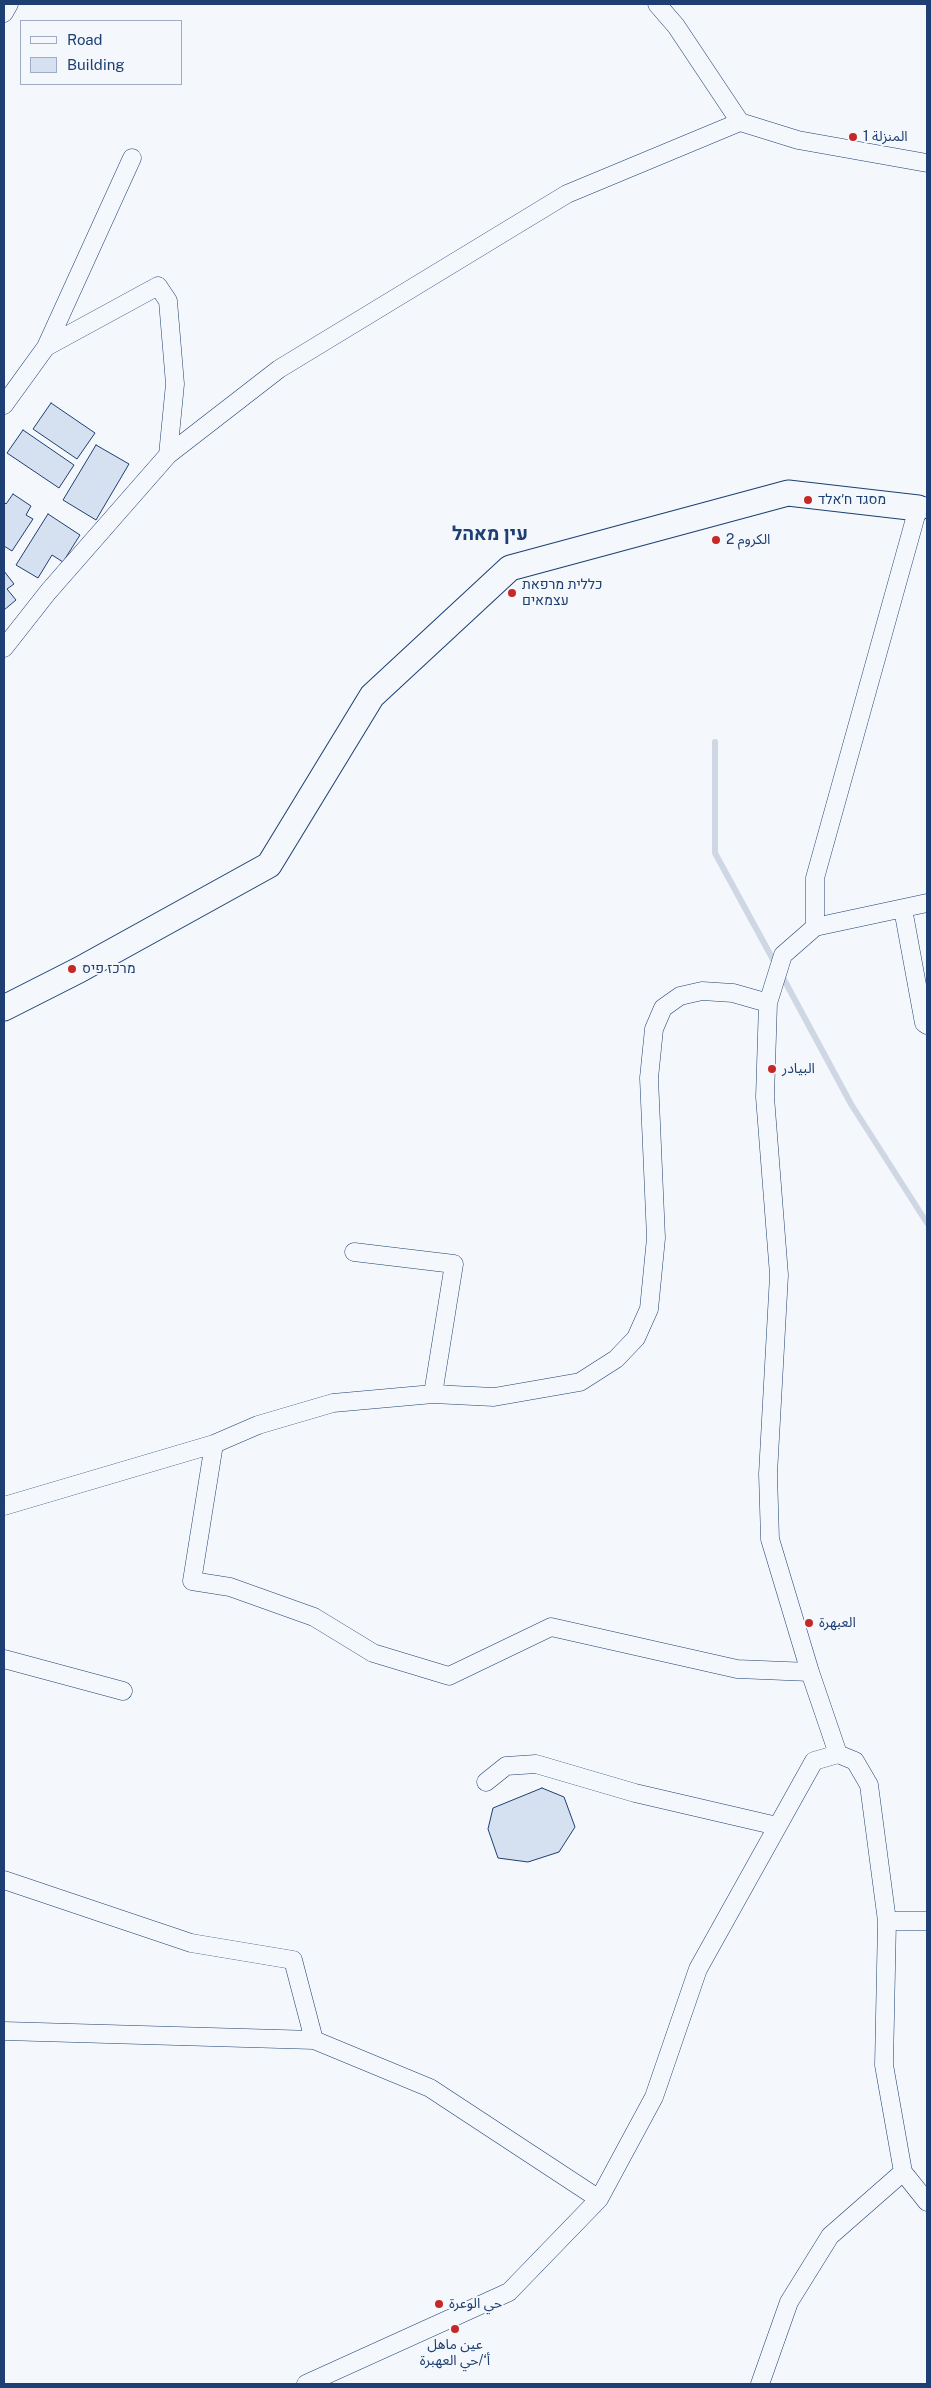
<!DOCTYPE html>
<meta charset="utf-8">
<style>
body{margin:0}
#map{position:relative;width:931px;height:2388px;overflow:hidden;background:#f4f7fb;font-family:"Public Sans",sans-serif}
canvas{display:block}
.frame{position:absolute;inset:0;border:5px solid #1d3f73;pointer-events:none}
.legend{position:absolute;left:20px;top:20px;width:162px;height:65px;box-sizing:border-box;background:#f4f7fb;border:1px solid #9eadc5;margin:0;padding:6px 9px;list-style:none;font-size:15px;color:#1d3f73}
.legend li{display:flex;align-items:center;gap:10px;height:25px}
.legend b{width:25px;border:1px solid #9eadc5}
</style>
<div id="map">
<canvas width="931" height="2388"></canvas>
<div class="frame"></div>
<ul class="legend">
<li><b style="height:6px;background:#f4f7fb"></b>Road</li>
<li><b style="height:14px;background:#d5e0f0"></b>Building</li>
</ul>
</div>
<script>
const c = document.querySelector('canvas').getContext('2d');
c.lineJoin = 'round';
const shape = rows => new Path2D(rows.map(r => 'M' + r).join(''));
function strokePath(path, color, width, dash) { c.strokeStyle = color; c.lineWidth = width; c.lineCap = dash ? 'butt' : 'round'; c.setLineDash(dash || []); c.stroke(path); }
function fillPath(path, color) { c.fillStyle = color; c.fill(path, 'evenodd'); }
function label(font, color, halo, rows, align = 'center') {
  c.font = font + ' "Public Sans","Noto Sans Arabic",Heebo,sans-serif'; c.lineWidth = 4; c.setLineDash([]); c.textBaseline = 'middle'; c.strokeStyle = halo; c.fillStyle = color; for (const [text, x, y, turn = 0] of rows) {
    c.save(); c.translate(x, y); c.rotate((+turn || 0) * Math.PI / 180); c.textAlign = isNaN(turn) ? turn : align; if (halo) c.strokeText(text, 0, 0); c.fillText(text, 0, 0); c.restore();
  }
}
const stream = shape([
 [715,742,715,853,776,965],
 [781,974,851,1104,927,1223]
]);
const building = shape([
 [51,403,95,433,77,459,33,429,51,403],
 [23,430,74,465,59,488,7,453,23,430],
 [96,445,129,464,96,520,63,500,96,445],
 [13,494,31,506,26,515,33,519,12,551,4,546,4,502,6,504,13,494],
 [48,514,80,535,63,562,52,555,38,578,16,565,48,514],
 [4,571,14,584,7,589,16,600,4,610,4,571],
 [542,1788,564,1797,575,1827,559,1852,528,1862,498,1858,488,1829,493,1808,542,1788]
]);
const street = shape([
 [657,4,676,26,740,122,798,140,927,163],
 [4,13,9,4],
 [46,347,158,286,168,301,175,384,168,455],
 [4,405,46,347,132,158],
 [927,506,918,508,815,878,815,927,783,955,768,1003,765,1097,779,1275,768,1474,770,1539,810,1672,838,1754,855,1761,869,1785,887,1921,884,2065,903,2172,927,2202],
 [4,648,48,592,168,455,279,369,567,194,740,122],
 [903,909,924,1023,927,1025],
 [815,927,927,903],
 [354,1252,454,1264,433,1394,494,1397,580,1382,616,1359,636,1338,649,1309,656,1238,649,1078,654,1029,663,1008,680,996,702,991,733,993,768,1003],
 [433,1394,333,1403,258,1425,214,1444,192,1581,230,1587,314,1617,373,1653,449,1676,551,1627,737,1669,810,1672],
 [4,1506,214,1444],
 [4,1659,123,1691],
 [486,1782,506,1766,536,1764,635,1793,777,1826],
 [4,1880,191,1943,293,1960,314,2040],
 [887,1921,927,1921],
 [4,2031,314,2040,430,2088,599,2199],
 [306,2384,509,2292,599,2199,654,2097,698,1969,814,1761,838,1754],
 [760,2384,789,2302,830,2236,903,2172]
]);
const secondary = shape([
 [4,1008,79,970,269,865,372,696,510,568,788,493,918,508]
]);
const markers = [
 [853,137,5,"#c62828"],
 [808,500,5,"#c62828"],
 [716,540,5,"#c62828"],
 [512,593,5,"#c62828"],
 [72,969,5,"#c62828"],
 [772,1069,5,"#c62828"],
 [809,1623,5,"#c62828"],
 [439,2304,5,"#c62828"],
 [455,2329,5,"#c62828"]
];
const poiNames = [
 ["المنزلة 1",863,137],
 ["מסגד ח׳אלד",818,500],
 ["الكروم 2",726,540],
 ["כללית מרפאת",522,585],
 ["עצמאים",522,601],
 ["מרכז פיס",82,969],
 ["البيادر",782,1069],
 ["العبهرة",819,1623],
 ["حي الوعرة",449,2304],
 ["عين ماهل",455,2345,"center"],
 ["أ‘/حي العهبرة",455,2361,"center"]
];
const districtNames = [
 ["עין מאהל",490,534]
];
strokePath(stream, '#cfd7e4', 6);
fillPath(building, '#d5e0f0');
strokePath(building, '#1d3f73', 1);
strokePath(street, '#1d3f73', 19);
strokePath(secondary, '#1d3f73', 27);
strokePath(street, '#f4f7fb', 18);
strokePath(secondary, '#f4f7fb', 25);
for (const [x, y, r, color] of markers) { const dot = new Path2D(); dot.arc(x, y, r, 0, 2 * Math.PI); c.fillStyle = color; c.fill(dot); strokePath(dot, '#f4f7fb', 2); }
label('14px', '#1d3f73', '#f4f7fb', poiNames, 'left');
label('bold 19px', '#1d3f73', '#f4f7fb', districtNames);
</script>
